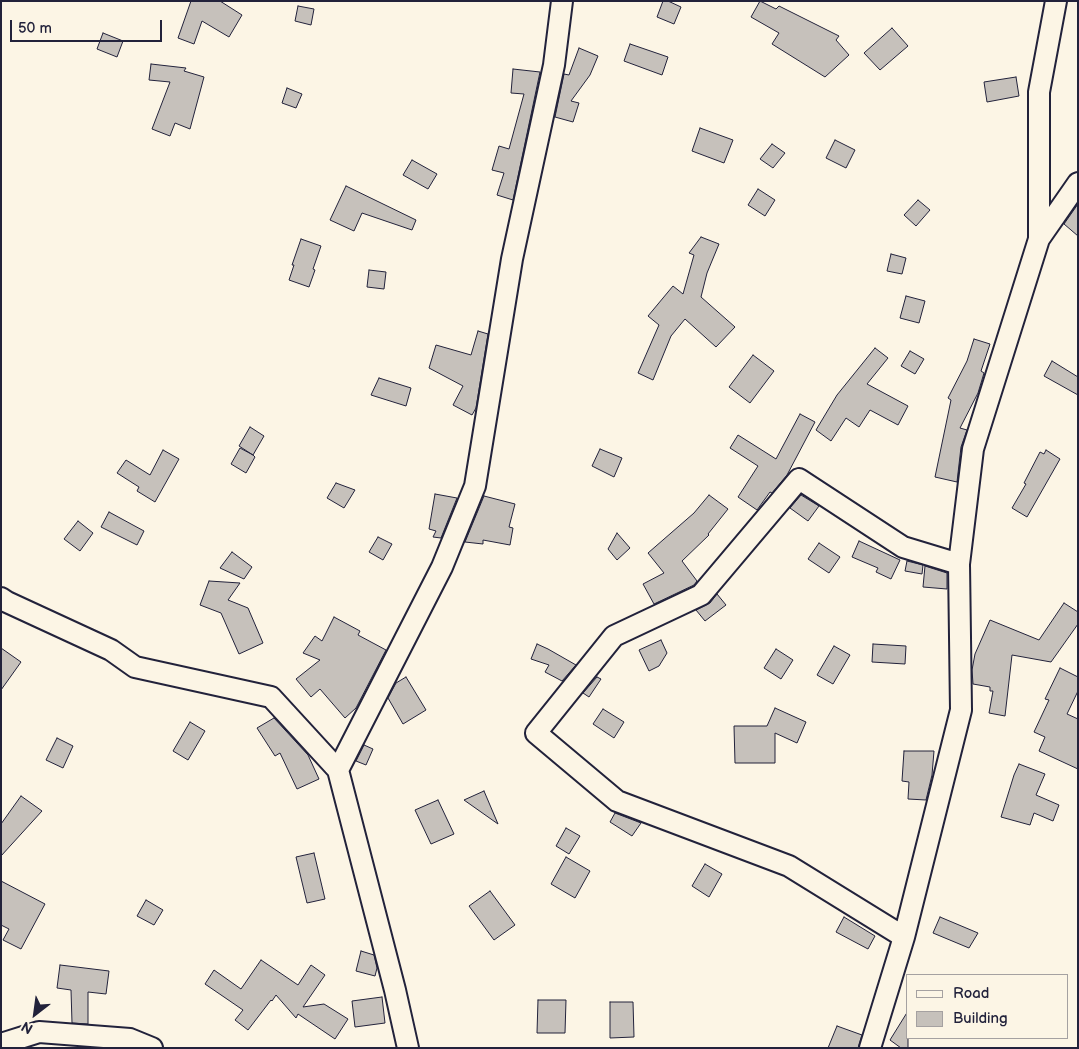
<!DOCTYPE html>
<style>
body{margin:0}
#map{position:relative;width:1079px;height:1049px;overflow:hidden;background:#fcf5e5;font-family:"Balsamiq Sans",sans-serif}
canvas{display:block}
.frame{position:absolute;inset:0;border:2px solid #22223b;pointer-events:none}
.legend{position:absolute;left:906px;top:974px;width:162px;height:65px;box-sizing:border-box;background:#fcf5e5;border:1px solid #a5a1a1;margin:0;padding:6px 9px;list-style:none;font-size:15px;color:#22223b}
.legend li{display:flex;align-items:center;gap:10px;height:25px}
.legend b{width:25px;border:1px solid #a5a1a1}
.north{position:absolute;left:10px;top:989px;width:50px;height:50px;-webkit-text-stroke:4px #fcf5e5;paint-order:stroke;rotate:210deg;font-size:14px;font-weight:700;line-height:20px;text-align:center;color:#22223b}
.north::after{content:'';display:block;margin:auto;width:18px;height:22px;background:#22223b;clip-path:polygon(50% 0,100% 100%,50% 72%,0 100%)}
.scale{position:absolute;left:10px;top:20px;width:152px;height:22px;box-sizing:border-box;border:2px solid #22223b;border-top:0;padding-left:6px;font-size:15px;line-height:18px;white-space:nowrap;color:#22223b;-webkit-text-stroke:4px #fcf5e5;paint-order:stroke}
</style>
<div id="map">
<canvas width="1079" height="1049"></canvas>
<div class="frame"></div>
<ul class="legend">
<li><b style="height:6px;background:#fcf5e5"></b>Road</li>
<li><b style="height:14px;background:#c6c1bb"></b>Building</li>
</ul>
<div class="north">N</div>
<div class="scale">50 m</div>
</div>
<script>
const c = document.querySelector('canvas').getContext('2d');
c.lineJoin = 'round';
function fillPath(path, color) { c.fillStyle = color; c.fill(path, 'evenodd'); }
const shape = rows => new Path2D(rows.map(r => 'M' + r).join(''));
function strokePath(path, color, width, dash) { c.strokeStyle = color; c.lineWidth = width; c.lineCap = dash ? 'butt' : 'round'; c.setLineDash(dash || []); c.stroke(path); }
const building = shape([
 [191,1,220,1,242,15,229,37,202,21,194,44,178,38,191,1],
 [663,1,668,1,681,7,674,24,657,17,663,1],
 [760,1,776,9,779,6,839,36,836,40,849,55,825,77,772,44,779,33,751,17,760,1],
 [298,6,314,9,311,25,295,21,298,6],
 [892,28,908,46,880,70,864,53,892,28],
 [103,33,123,41,117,57,97,49,103,33],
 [630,44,668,57,662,75,624,61,630,44],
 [579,48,598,56,590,75,571,101,579,103,573,122,555,117,564,74,569,75,579,48],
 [151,64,186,68,184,71,204,77,190,129,175,123,170,136,152,129,170,82,149,80,151,64],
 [513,69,540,72,513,200,497,195,504,173,492,170,499,146,509,149,524,94,511,93,513,69],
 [1016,77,1019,96,987,102,984,82,1016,77],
 [287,88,302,94,296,108,282,103,287,88],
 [700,128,733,140,724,163,692,151,700,128],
 [835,140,855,150,846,168,826,158,835,140],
 [772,144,785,153,773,168,760,159,772,144],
 [412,160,437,174,428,189,403,175,412,160],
 [346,186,416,220,412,230,362,213,354,231,330,220,346,186],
 [758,189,775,200,765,216,748,205,758,189],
 [918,200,930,210,916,226,904,215,918,200],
 [1078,204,1078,236,1064,224,1078,204],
 [701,237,719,244,707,273,701,297,735,327,716,347,685,319,671,336,653,380,638,373,659,325,648,316,673,286,683,294,694,255,689,253,701,237],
 [301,239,321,246,313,269,315,270,309,287,289,280,294,265,292,265,301,239],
 [891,254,906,258,902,274,887,271,891,254],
 [369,270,386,272,384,289,367,287,369,270],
 [906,296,925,301,919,323,900,318,906,296],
 [478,331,488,334,476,408,472,415,453,405,463,386,429,368,436,345,471,355,478,331],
 [974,339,990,344,981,371,984,373,978,393,960,428,967,430,961,447,957,482,935,477,951,400,948,398,967,361,974,339],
 [875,348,888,358,867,384,908,406,898,425,870,410,859,427,846,418,831,441,816,430,837,395,875,348],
 [910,351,924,359,915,374,901,366,910,351],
 [753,355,774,371,750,403,729,387,753,355],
 [1052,361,1078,377,1078,395,1044,376,1052,361],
 [379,378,411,388,406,406,371,395,379,378],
 [800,414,815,422,787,475,772,493,770,492,757,510,738,497,758,466,730,448,738,435,776,459,800,414],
 [250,427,264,436,253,455,255,457,246,473,231,464,240,448,253,455,239,446,250,427],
 [600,449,622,458,614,477,592,466,600,449],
 [163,450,179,459,155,502,137,491,139,487,117,473,126,460,150,475,163,450],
 [1046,450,1060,459,1027,517,1012,508,1026,484,1024,483,1040,452,1044,454,1046,450],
 [336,483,355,490,344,508,327,498,336,483],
 [435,494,457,498,441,538,433,537,436,531,429,529,435,494],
 [709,495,728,509,708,534,709,535,682,561,697,581,694,585,654,604,643,584,664,573,648,553,694,513,709,495],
 [801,495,819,506,808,521,790,508,801,495],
 [484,496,515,504,509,527,513,528,510,545,483,540,483,544,465,542,484,496],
 [109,512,144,531,137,545,101,527,109,512],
 [78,521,93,533,80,551,64,539,78,521],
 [617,533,630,548,617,560,608,549,617,533],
 [378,537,392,544,383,560,369,552,378,537],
 [859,541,900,560,891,579,876,572,878,568,852,557,859,541],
 [819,543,840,557,829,573,808,559,819,543],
 [232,552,252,567,244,579,220,568,232,552],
 [907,561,923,565,922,574,905,571,907,561],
 [925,566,947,573,947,589,923,587,925,566],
 [209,581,240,583,228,600,248,608,263,643,239,654,221,613,200,605,209,581],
 [717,594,726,605,705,621,696,610,710,603,717,594],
 [1064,603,1078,612,1078,624,1051,662,1012,655,1005,716,989,713,993,691,990,691,990,687,973,684,972,670,975,654,990,620,1039,640,1064,603],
 [334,617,360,631,358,635,386,650,356,708,345,718,320,689,311,697,296,679,320,660,303,653,315,636,322,641,334,617],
 [661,640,667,653,659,666,649,671,639,650,661,640],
 [537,644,548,649,576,665,562,681,545,672,549,665,531,659,537,644],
 [873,644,906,646,905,664,872,662,873,644],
 [834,646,850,655,833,684,817,675,834,646],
 [1,648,21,662,1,690,1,648],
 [776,649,793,660,781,679,764,668,776,649],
 [1060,668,1078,677,1078,691,1067,714,1078,719,1078,769,1039,751,1045,737,1034,732,1049,700,1045,699,1060,668],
 [406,677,426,710,403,724,388,698,396,683,406,677],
 [597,677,601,679,589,697,583,693,597,677],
 [775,708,806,722,797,743,775,733,775,763,735,763,734,726,767,726,775,708],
 [603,709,624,722,614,738,593,724,603,709],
 [274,718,308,755,319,779,297,789,280,753,275,756,257,728,274,718],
 [190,722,205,731,188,760,173,751,190,722],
 [57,738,73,746,63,768,46,760,57,738],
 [364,745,373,749,366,765,356,761,364,745],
 [904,751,934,751,932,775,926,800,908,799,909,782,902,781,904,751],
 [1019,764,1045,774,1036,795,1059,805,1053,821,1034,813,1030,825,1001,817,1014,775,1019,764],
 [484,791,498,824,464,800,484,791],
 [21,796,42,811,1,856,1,824,21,796],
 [438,800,454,834,431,844,415,810,438,800],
 [615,813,641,823,632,836,610,822,615,813],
 [566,828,580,836,569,854,556,846,566,828],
 [314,853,325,899,307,903,296,857,314,853],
 [566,857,590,871,575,898,551,884,566,857],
 [705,864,722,874,709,897,692,886,705,864],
 [1,881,45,904,21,949,3,940,9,929,1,925,1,881],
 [490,891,515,925,494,940,469,906,490,891],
 [146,900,163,910,154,925,137,916,146,900],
 [844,917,875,936,868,949,836,932,844,917],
 [940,917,978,933,969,948,933,933,940,917],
 [361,951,374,955,377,968,375,976,356,971,361,951],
 [261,960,298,985,311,965,325,975,303,1007,324,1004,348,1019,335,1039,298,1014,296,1018,276,995,272,1001,271,1000,248,1030,235,1020,243,1010,205,984,214,970,241,989,261,960],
 [60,965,109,971,106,994,88,992,88,1024,72,1023,71,990,57,988,60,965],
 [382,997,385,1023,355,1027,352,1001,382,997],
 [538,1000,566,1000,565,1033,537,1033,538,1000],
 [610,1002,633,1002,634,1037,610,1038,610,1002],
 [908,1011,908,1048,901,1048,890,1040,908,1011],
 [837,1026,862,1035,858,1048,828,1048,837,1026]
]);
const minor = shape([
 [1039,239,1078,183],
 [1,598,7,602,111,650,135,667,271,697,338,770],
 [904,937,789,866,617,801,536,733,614,636,701,595,799,479,903,547,959,564],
 [1,1044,39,1032,130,1039,152,1048],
 [408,1048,395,990,338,770,442,567,475,486,512,259,554,65,562,1],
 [870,1048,904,937,961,710,959,564,973,449,1039,239,1039,92,1056,1]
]);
fillPath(building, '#c6c1bb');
strokePath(building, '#22223b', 1);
strokePath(minor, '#22223b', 24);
strokePath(minor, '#fcf5e5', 20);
</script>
